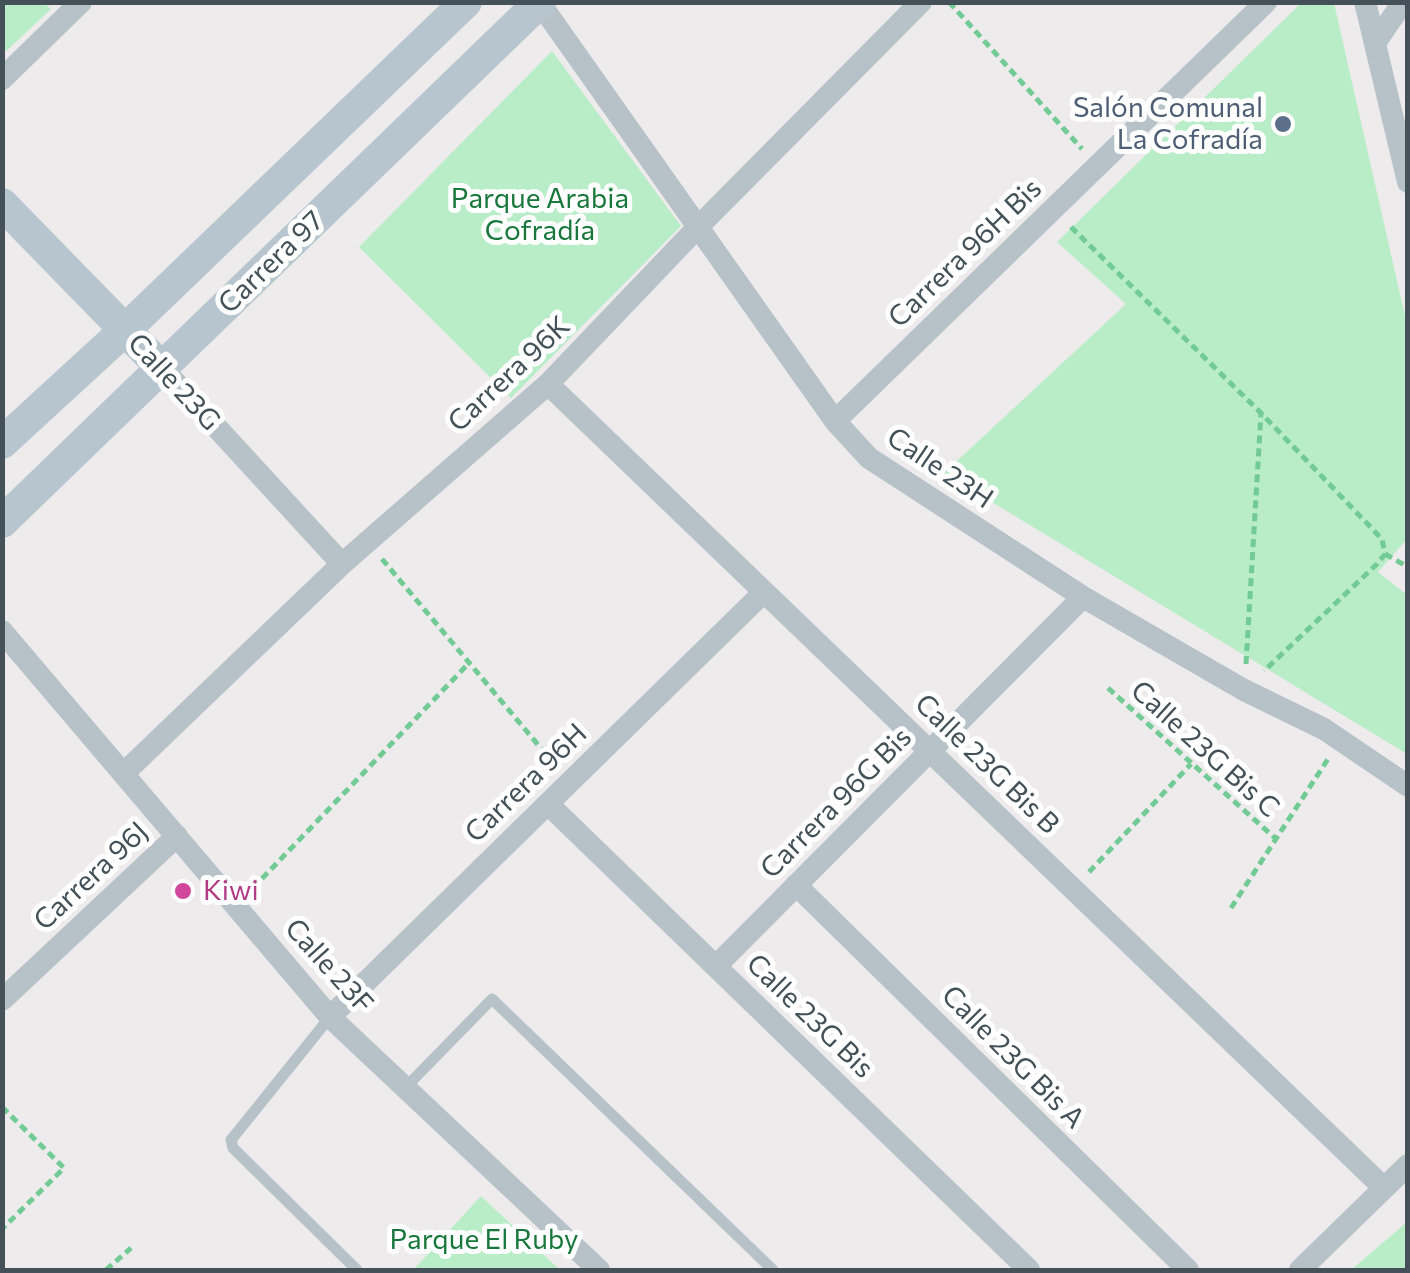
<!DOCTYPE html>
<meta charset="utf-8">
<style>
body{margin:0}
#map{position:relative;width:1410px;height:1273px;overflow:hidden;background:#eeebec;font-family:Commissioner,sans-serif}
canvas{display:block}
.frame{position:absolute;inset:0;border:5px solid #445158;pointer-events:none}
</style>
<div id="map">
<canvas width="1410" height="1273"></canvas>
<div class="frame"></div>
</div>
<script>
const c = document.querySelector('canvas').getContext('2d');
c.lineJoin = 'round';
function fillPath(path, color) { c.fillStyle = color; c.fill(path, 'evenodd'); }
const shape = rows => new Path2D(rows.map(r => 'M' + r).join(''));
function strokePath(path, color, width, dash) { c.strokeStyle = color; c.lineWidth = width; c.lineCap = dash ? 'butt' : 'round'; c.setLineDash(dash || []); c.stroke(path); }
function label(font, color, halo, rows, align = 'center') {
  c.font = font + ' Commissioner,sans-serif'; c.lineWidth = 10; c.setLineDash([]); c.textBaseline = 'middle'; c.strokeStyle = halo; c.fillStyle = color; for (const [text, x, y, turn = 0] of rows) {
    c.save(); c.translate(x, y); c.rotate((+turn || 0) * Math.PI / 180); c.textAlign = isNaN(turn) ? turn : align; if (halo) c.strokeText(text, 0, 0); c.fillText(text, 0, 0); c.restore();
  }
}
const green = shape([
 [3,2,44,3,51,9,3,54],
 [1301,3,1334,3,1407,325,1407,539,1378,572,1407,595,1407,754,944,473,1126,304,1057,242],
 [552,51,681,226,511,398,359,247],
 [481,1196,560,1270,413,1270],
 [1407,1222,1407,1270,1351,1270]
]);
const path = shape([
 [949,2,1082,149],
 [1071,227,1261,413,1382,539,1385,554,1377,564,1264,671],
 [1385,554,1408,567],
 [382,559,555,765],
 [1246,664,1261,413],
 [1108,688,1276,839],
 [1089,872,1191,764],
 [253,888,469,663],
 [1231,908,1328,759],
 [2,1107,64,1168,2,1229],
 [106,1270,131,1248]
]);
const lane = shape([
 [330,1017,231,1140,233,1148,357,1270],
 [405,1088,492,999,773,1270]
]);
const street = shape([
 [539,2,835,421,869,458,1083,597,1244,690,1324,729,1408,786],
 [1365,2,1408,182],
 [1375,43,1403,2],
 [2,79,81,2],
 [162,368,342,564],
 [548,384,1384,1188],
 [835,421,1266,2],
 [2,631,330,1017,599,1270],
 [124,773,342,564,548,384,698,227,921,2],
 [548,804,1029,1270],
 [796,885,1188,1270],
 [716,966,1083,597],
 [2,1000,177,836],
 [330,1017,764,592],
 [1300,1270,1408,1165]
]);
const secondary = shape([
 [2,204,162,368],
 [2,443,125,330,466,2],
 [2,522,540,2]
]);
const markers = [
 [1283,124,10,"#5c6f8a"],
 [183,891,10,"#d1479c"]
];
const serviceNames = [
 ["Salón Comunal",1263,108],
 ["La Cofradía",1263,140]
];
const parkNames = [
 ["Parque Arabia",540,199],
 ["Cofradía",540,231],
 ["Parque El Ruby",484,1240]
];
const streetNames = [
 ["Carrera 96H Bis",965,253,-44],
 ["Carrera 97",271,262,-44],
 ["Carrera 96K",509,374,-43],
 ["Calle 23G",174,382,47],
 ["Calle 23H",940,468,34],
 ["Calle 23G Bis C",1205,749,42],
 ["Calle 23G Bis B",987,764,44],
 ["Carrera 96H",526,783,-44],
 ["Carrera 96G Bis",836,803,-45],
 ["Carrera 96J",91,876,-43],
 ["Calle 23F",329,966,48],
 ["Calle 23G Bis",810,1016,44],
 ["Calle 23G Bis A",1013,1057,45]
];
const hotelNames = [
 ["Kiwi",203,891]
];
fillPath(green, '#b9edc7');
strokePath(path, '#72ca94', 5, [8, 5]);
strokePath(lane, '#b7c2c8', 11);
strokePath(street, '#b7c2c8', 22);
strokePath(secondary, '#b7c5ce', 32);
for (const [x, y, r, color] of markers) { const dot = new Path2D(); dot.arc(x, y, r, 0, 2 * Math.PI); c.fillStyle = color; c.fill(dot); strokePath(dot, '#fff', 4); }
label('28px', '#4e5e75', '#fff', serviceNames, 'right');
label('28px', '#18773b', '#fff', parkNames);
label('28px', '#445158', '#fff', streetNames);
label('28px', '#b23c85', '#fff', hotelNames, 'left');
</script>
